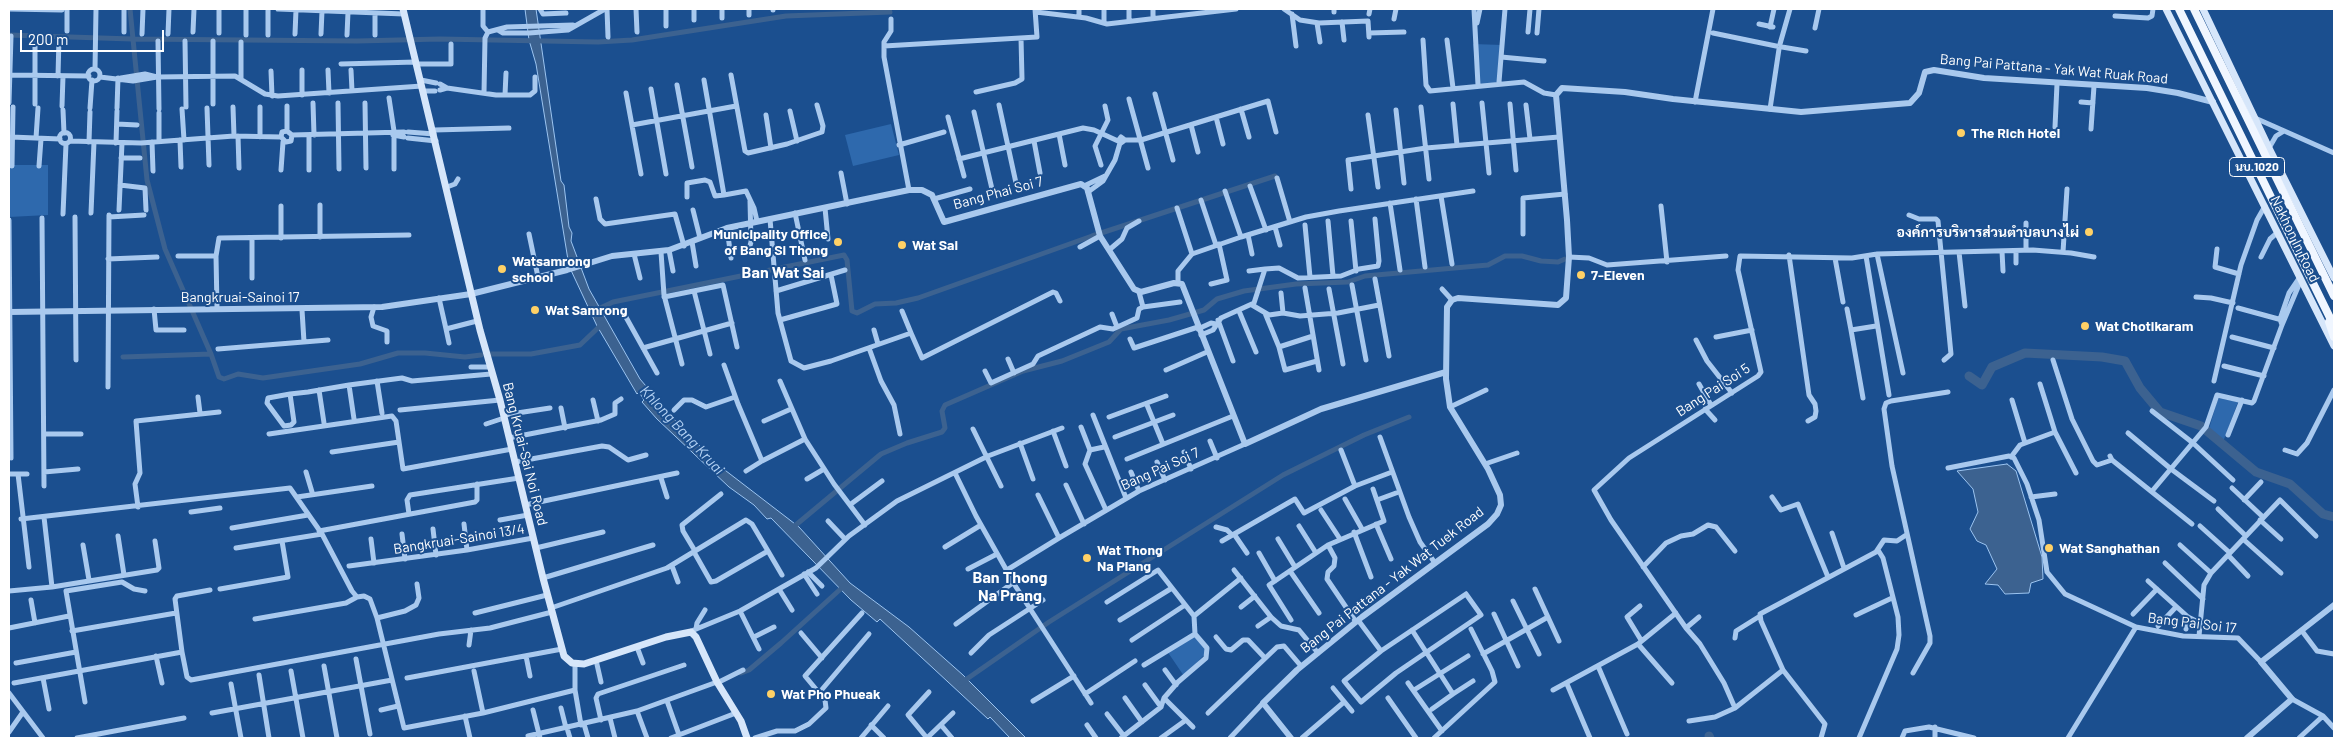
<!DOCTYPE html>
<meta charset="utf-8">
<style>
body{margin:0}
#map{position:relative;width:2343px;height:747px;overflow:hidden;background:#1b4f8f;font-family:Barlow,sans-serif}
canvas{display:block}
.frame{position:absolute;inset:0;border:10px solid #fff;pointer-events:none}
.scale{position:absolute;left:20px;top:30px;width:144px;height:22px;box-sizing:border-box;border:2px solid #fff;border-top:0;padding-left:6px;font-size:15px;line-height:18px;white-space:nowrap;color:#fff;-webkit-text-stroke:4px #1b4f8f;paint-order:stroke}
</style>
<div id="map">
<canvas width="2343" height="747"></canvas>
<div class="frame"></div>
<div class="scale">200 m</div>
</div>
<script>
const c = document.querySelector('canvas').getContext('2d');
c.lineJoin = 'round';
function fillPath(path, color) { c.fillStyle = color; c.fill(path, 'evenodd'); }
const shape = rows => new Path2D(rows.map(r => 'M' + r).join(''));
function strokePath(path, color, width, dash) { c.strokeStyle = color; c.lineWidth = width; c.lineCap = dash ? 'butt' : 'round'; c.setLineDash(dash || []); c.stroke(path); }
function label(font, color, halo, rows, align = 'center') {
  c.font = font + ' Barlow,Sarabun,sans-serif'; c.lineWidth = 4; c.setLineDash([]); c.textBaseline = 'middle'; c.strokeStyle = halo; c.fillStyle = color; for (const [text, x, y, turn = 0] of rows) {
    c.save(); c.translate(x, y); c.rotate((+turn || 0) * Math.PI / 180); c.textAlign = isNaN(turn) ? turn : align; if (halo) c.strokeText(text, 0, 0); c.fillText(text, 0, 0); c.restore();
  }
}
const green = shape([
 [1473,44,1502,45,1499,82,1478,85],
 [891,124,899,155,853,166,845,135],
 [9,165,48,165,48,215,9,217],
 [2218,398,2238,402,2223,442,2209,429],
 [1195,634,1207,652,1184,676,1167,651]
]);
const water = shape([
 [525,9,536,9,561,181,564,185,569,227,572,233,571,241,589,289,640,379,674,419,717,464,799,527,850,583,909,627,963,675,1026,738,1010,738,990,717,988,719,880,619,877,622,851,600,771,518,767,519,754,505,729,487,657,419,642,402,644,400,639,392,637,394,597,326,569,266,536,64,529,40,525,9],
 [2007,464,2016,471,2042,557,2043,579,2031,583,2029,593,2005,594,1998,585,1985,584,1997,569,1986,545,1977,541,1970,529,1978,512,1973,489,1957,471,2007,464]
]);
const canal = shape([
 [9,35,132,39,357,41,440,39,598,42,632,40,786,16,890,12],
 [594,311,613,302,844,255,847,260,852,311,857,313,875,304,896,303,918,298,1092,236,1275,176],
 [211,354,219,377,224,379,238,374,263,378,360,364,398,353,425,353,465,357,481,355],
 [490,354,531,354,580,345,602,324],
 [123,357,211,354,165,249,147,180,130,9],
 [791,529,881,454,907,443,942,432,945,428,942,411,945,405,1023,371,1062,361,1109,342,1121,329,1169,320,1204,310,1217,299,1244,291,1296,284,1348,282,1365,276,1488,265,1505,256,1522,256,1541,261,1558,262,1565,259],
 [741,673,749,670,781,643,845,585],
 [961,683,1049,622,1283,475,1364,435,1409,417]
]);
const river = shape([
 [1969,376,1982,385,1992,367,2025,353,2102,357,2125,361,2140,388,2160,412,2201,426,2256,472,2290,484,2323,514,2334,517],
 [1709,736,1710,738]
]);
const minor = shape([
 [9,9,62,10],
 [219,9,219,33],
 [278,9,404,14],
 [483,9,483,26,488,32],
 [540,9,543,14,566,13],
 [607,9,608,37],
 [636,9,637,32],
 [666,9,666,26],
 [694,9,694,20],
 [1153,9,1153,18],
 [1284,9,1300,20,1319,23,1368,21,1369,37],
 [1474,9,1478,85],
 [773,10,773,9],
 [1036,12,1086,18,1107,24,1236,9],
 [1334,12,1334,9],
 [1292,14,1296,46],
 [1369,14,1370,9],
 [749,15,749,9],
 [2115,16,2148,18,2152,16,2153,9],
 [1079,17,1079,9],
 [722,18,722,9],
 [891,19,891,31,884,42,884,57,909,190],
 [1394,19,1396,9],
 [1129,21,1129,9],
 [1342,22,1344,40],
 [1104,23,1104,9],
 [1317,23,1320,42],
 [1477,23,1480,9],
 [1759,24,1773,27],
 [1770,27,1774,9],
 [1815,28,1819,9],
 [498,30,503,33,529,33,568,30,605,9],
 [67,31,67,9],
 [124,32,124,9],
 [193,32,194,9],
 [1528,32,1530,9],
 [1369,33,1404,32],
 [1537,33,1539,9],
 [1713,33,1776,46],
 [142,34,143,9],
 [168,34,169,9],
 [295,34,296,10],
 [321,34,322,11],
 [246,35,246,9],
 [268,35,268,9],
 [347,35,348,12],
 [375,35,375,13],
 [1423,40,1426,85,1430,91,1524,82,1544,93,1556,95],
 [1447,40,1453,88],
 [158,41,159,109],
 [185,41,186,107],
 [213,41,213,104],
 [241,42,241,78],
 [1780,44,1790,9],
 [884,46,1037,37,1035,9],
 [1782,47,1806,51],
 [1501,57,1544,61],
 [341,64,416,62],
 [416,64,451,64,451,44],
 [95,69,96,9],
 '88 75a6 6 0 1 1 12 0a6 6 0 1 1-12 0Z',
 [302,70,302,95],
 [328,70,329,93],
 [351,70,352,91],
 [271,71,272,96],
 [9,75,89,76],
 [731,75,745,151,748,153,787,144,822,132,823,126,817,105],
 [58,76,59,38],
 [100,77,133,81,157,77,235,76,265,94,278,96,422,86],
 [121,78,145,74,157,77],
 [421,80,436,83],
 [704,80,724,195,746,191,754,208,757,221],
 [1499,82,1505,9],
 [440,84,447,88],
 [677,85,692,167],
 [651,89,666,174],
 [440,90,447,88,496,95,530,95,535,91,535,77],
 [423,91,435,91],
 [976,92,1015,83,1022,79,1021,38],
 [484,93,485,38,488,32,507,27,573,25],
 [626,93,641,174],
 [1155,94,1173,160],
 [505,95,506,73],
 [389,98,394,131,394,169],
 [1129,99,1148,168],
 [1695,102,1713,9],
 [2081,102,2093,103],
 [9,103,11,36],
 [313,103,314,135],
 [338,103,339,169],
 [365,103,366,168],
 [1482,103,1489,173],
 [35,104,35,37],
 [1453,104,1457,145],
 [1510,104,1516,170],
 [999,105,1016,183],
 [1526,105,1530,139],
 [62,106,63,76],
 [287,106,287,131],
 [233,107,234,136],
 [260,107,260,137],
 [1421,107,1429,179],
 [90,108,92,80],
 [117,108,118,78],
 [207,108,209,165],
 [182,109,184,140],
 [1241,109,1249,137],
 [1770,109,1779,49],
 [63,110,64,133],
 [1396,110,1404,183],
 [790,111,797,141],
 [974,112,992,189],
 [159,113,159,141],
 [766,115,771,148],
 [1368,115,1378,187],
 [948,117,964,176],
 [1216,117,1223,144],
 [2255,118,2334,153],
 [117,124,137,125],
 [632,125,736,106],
 [1191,125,1198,152],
 [2055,127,2057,84],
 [2091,129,2094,86],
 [434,130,509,128],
 [408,132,434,134],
 '59.5 138a5.5 5.5 0 1 1 11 0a5.5 5.5 0 1 1-11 0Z',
 [1059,134,1065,165],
 [292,135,291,141,286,142,281,137,282,132,287,131,292,135,404,132],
 [309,135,309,170],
 [393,135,404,137],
 [238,136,239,168],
 [11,137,60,139],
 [36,138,38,108],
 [408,138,436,141],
 [180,140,181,167],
 [1125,140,1121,143,1118,141,1121,137,1125,140,1141,140,1268,101,1276,132],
 [70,141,141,143,234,136,281,137],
 [1034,141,1040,173],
 [89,142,90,112],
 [152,142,153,171],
 [116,143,117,111],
 [899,145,944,132],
 [2269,148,2276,136,2284,131],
 [121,158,140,158],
 [959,159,1083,128,1094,130,1118,141],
 [1101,165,1095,146,1108,120,1105,106],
 [12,166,13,107],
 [39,166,41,139],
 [281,170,283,142],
 [841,173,847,204],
 [1277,178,1290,222],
 [120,185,145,188,146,210],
 [1084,186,1105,176],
 [1250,186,1266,230],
 [447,187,455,184,458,179],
 [1351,189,1348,160,1426,148,1559,137],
 [1225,191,1241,237],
 [1088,192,1103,181,1115,160,1120,143],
 [1441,196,1452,264],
 [687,197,687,183,705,180,710,182,715,196,724,195],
 [596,199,600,219,605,224,675,214,684,246],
 [934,199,970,189],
 [1416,199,1425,267],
 [1201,200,1216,245],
 [1390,203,1400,270],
 [281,206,281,238],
 [1661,206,1667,262],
 [825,208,828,239],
 [1177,208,1192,254],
 [119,210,122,143],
 [693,210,700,238],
 [91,213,94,142],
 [795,213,805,260],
 [63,214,66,144],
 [1909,215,1919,219,1936,219,1938,221,1951,354,1944,360],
 [75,217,76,360],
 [109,217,144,215],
 [42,218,44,486],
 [770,219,778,313,791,361,804,368,831,361,911,333,922,358,1053,292,1056,293,1060,301],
 [9,220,11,458],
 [1328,221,1333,276],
 [1351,221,1356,271],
 [1305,225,1310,277],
 [1275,227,1280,245],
 [727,228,731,258],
 [529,234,538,277],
 [1523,234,1523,198,1565,194],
 [1248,235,1252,254],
 [320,237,320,205],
 [692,242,696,266],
 [1080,247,1100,236],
 [2217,249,2215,267,2239,274],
 [669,250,673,271],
 [1109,250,1122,239,1127,228,1139,221],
 [2026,250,2026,223],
 [2002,251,2003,271],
 [2016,251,2016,263],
 [661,252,664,295,682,364],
 [1959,252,1965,306],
 [2063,252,2067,189],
 [634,254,640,278],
 [743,254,749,249,751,242,750,201],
 [1877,254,1903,373],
 [1789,255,1809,395,1815,404,1816,411,1815,417,1808,421],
 [178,256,216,256],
 [1866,256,1889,395],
 [1569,257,1589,258,1607,265,1726,256],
 [2261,257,2270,239,2278,232],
 [1835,258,1843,302],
 [108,259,157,257],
 [1249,271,1265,269],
 [252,278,252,238],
 [1375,279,1389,356],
 [1178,283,1178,271,1192,254,1241,237,1306,217,1339,211,1473,191],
 [1211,284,1227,280,1219,244],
 [1352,285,1366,360],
 [1305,288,1319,370],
 [1329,289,1343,364],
 [1442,289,1452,300],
 [694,291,710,354],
 [776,291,845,270],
 [1139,292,1143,307],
 [1281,293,1283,313],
 [664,297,723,285,737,347],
 [2196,297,2211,298,2233,303],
 [439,298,446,329,477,321],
 [1252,305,1269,315,1283,313,1300,316,1338,313,1379,305],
 [374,307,371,317,373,326,387,331,387,342],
 [217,308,216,256,219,238,409,235],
 [2238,308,2282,320],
 [154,309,156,330,184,330],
 [1847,309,1851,330],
 [302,310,304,342],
 [622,310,657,373],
 [902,311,911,333],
 [1239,311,1256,352],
 [1265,313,1279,347,1313,336],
 [1112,314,1117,327],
 [780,320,837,304,831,275],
 [1218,320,1233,361],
 [2282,325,2301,280],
 [446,329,449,343],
 [1198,329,1211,323,1216,324],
 [874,330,878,344],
 [1201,335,1213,330,1221,318,1254,303,1265,269,1279,268,1298,278,1341,276,1359,269,1378,266,1379,261,1375,219],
 [1716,337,1752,330],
 [2232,337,2274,348],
 [1130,339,1134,348,1198,327],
 [1696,340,1707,361,1732,393],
 [1279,347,1285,370,1317,361],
 [643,348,732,323],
 [869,348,881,381,894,405,900,434],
 [218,349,328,340],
 [1008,359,1014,373],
 [2053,360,2072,419,2093,461,2097,465,2112,460,2110,456],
 [724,365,738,404,762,461,805,439],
 [2224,366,2264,376],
 [471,367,489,367],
 [1166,370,1207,352],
 [985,371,991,383,1033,364,1038,356,1100,327,1113,329,1137,318,1139,309,1143,307,1180,302],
 [377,381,382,413],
 [780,381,805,439,834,484,865,525],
 [2214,381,2241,265,2257,220,2265,206],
 [1699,384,1711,405],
 [2040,384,2055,432,2076,473],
 [349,385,354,419],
 [108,387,109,215],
 [319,390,324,423],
 [290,394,294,422,291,425,284,426,267,403,268,398,290,394,308,392,349,385,402,378,412,381,491,374],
 [198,397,200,413],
 [1863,398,1851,330,1876,326],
 [593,400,598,421],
 [2012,400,2025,443],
 [1147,405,1163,444],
 [1450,407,1486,390],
 [561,408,565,428],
 [1705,409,1715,420],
 [400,410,500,400],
 [674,410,684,400,692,400,706,407,735,397],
 [2152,411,2193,443,2233,480],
 [504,415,550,408],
 [1093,415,1126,498],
 [1109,417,1166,396],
 [764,421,791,409],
 [486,424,504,418],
 [1081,427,1090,450],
 [973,429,1001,486],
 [1053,431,1066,466],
 [2128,433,2171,469,2214,501],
 [44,434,81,434],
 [269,434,392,416,396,421,403,469,512,449],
 [2228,435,2242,400],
 [1115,437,1173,415],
 [1380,437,1409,517,1420,542,1435,563],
 [509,438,601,420,615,414,615,403,621,399],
 [1210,441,1217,458],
 [1020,443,1033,479],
 [1104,447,1090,450,1085,464,1106,510],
 [1341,450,1355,486],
 [2285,450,2297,454,2307,443,2334,390],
 [332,452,399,442],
 [1184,452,1191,469],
 [2011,457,2020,445,2055,432],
 [1127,459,1233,416],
 [2112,460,2192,524],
 [515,462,602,446,609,447,628,460,646,455],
 [1157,462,1165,480],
 [1485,464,1517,453],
 [1948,468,2009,456,2014,458,2027,484,2039,520,2047,572,2065,594,2136,627,2183,636,2238,638,2261,662],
 [746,471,762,461],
 [44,472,78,469],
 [306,472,312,492],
 [1131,472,1139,491],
 [955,473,976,516,1016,587,1091,703],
 [9,474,27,474],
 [18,474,29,567],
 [661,478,667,497],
 [807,479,824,469],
 [1066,485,1084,524],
 [2232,488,2263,517],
 [2153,490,2206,427,2217,395,2252,403,2254,401,2282,325,2280,319,2289,293,2300,277],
 [1038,495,1059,538,1139,491,1245,444],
 [297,497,372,486],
 [1772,497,1781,510,1798,504,1828,577],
 [2031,497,2055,494],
 [1345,499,1362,529],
 [1377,500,1396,493],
 [2244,500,2261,482],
 [851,504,882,481],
 [525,505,677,473],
 [138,507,135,484,140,473,136,421,219,412],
 [2218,509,2246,536],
 [1321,510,1340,539],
 [191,512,220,508],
 [409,514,407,500,410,495,519,478],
 [44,517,52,587],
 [21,519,290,488,322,534,352,591,357,597,364,596,370,599,377,618,404,728,483,713,575,690],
 [500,520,528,515],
 [2260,520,2281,539],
 [828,521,845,539],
 [464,524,467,550],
 [1376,524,1391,559],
 [1299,526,1316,553],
 [2200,526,2230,553],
 [1216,527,1227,530,1232,535],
 [232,528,308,515],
 [433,529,436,555],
 [319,531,475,502,477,500,477,484],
 [1354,532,1371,577],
 [1832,533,1844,568],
 [402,534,405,559],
 [1234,534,1247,553],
 [118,536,124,575],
 [371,539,374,563],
 [1278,539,1295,567],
 [2243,539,2281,573],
 [1222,541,1295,499,1304,513,1355,486,1392,472],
 [83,545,89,580],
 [1328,545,1335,558,1334,566,1328,572,1327,579,1356,622],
 [2180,545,2211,573],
 [945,547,981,525],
 [236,548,322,534],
 [536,548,603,532],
 [695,551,683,531,682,525,721,494],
 [694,552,711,582,716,581,768,551,782,575],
 [1259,553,1275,581],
 [2228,555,2248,576],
 [2165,563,2203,599],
 [349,566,467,550,533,538],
 [672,566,678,582],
 [1643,567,1666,543,1681,536,1693,534,1708,525,1716,527,1735,551],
 [968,569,997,554],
 [1007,570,1059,538],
 [1234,570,1271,617,1281,626,1299,630,1318,653],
 [1290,571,1319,613],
 [808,572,822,586],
 [804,574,817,594],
 [543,578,653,545],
 [2148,581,2188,617,2200,623],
 [220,589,288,577,282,541],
 [779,589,792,610],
 [1535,589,1559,641],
 [210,590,177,596,175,599,182,652,187,677,191,680,439,634,490,628,552,612],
 [9,591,52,587,157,570,159,568,155,541],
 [1466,594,1481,615,1396,673,1361,702,1344,681,1381,651,1466,594],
 [31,600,35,623],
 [1513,601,1539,654],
 [1107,602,1158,570,1194,616],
 [1640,606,1627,617,1641,640],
 [1241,607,1255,596],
 [551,608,667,568,746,520,752,524,768,551],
 [740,611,759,649],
 [475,613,547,595],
 [1494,614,1518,666],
 [2133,614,2157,589],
 [1856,615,1892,598],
 [377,618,405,611,416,605,419,598,417,584],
 [255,619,346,603,357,597],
 [1120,620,1172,588],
 [1291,620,1269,585,1328,545,1384,521,1373,489],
 [1358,620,1381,651],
 [956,624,1014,582],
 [1258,626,1271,617],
 [2158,626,2176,607],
 [9,628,69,616],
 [1686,628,1699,617],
 [696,629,697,623,705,610],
 [2186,629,2188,617],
 [1412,630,1453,694,1473,681],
 [72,631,176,613],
 [2302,631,2317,651,2334,654],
 [689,632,740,611,816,568,849,536,897,501,988,456,1062,428],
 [801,633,822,658],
 [2199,636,2204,585,2211,573,2280,500,2316,536],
 [754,637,774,627],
 [1216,637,1226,649,1231,650,1243,640,1248,640,1265,658],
 [1735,638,1736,631,1760,616],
 [1132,640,1185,605],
 [1638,644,1672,683],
 [469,645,471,630],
 [637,647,643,663],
 [971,653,989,635,1043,600],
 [1483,654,1548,617],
 [156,656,162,683],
 [526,656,530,676],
 [356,659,370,734],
 [596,660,601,682],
 [16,663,76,652],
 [575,664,575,690,581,725],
 [1144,665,1195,634],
 [324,666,337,738],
 [1598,666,1627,734],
 [1165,670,1176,685],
 [1783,670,1735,708,1724,683,1700,644,1686,628,1611,520,1594,490,1629,458,1758,376,1761,372,1738,270,1740,256,1852,258,1877,254,2033,250,2071,253,2094,257],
 [291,671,303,738],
 [474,671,483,713],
 [1913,673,1930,643,1930,636,1892,466,1884,409,1886,403,1891,401,1948,392],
 [259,675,269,738],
 [43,678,49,709],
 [407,678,562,649],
 [14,683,182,652],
 [717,683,743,670],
 [1408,683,1442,731],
 [231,684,241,738],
 [1567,684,1590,738],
 [1145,685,1161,707],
 [1333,688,1352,711],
 [1414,690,1468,656],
 [1553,690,1638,644,1676,613],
 [9,693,43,738],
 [819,693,869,634],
 [1085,694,1135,661],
 [1125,698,1142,722],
 [1164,698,1193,727],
 [1388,698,1416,738],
 [2292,699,2323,716,2334,728],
 [667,701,678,732],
 [1033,701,1074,676],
 [85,702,66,591,122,582,134,589,145,591],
 [561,708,566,728],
 [1432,709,1453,694],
 [381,710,398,706],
 [533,710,540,738],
 [637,711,647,738],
 [212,713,392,680],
 [1208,713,1277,647,1284,646,1301,666],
 [1107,714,1124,736],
 [465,716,470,738],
 [610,718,615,738],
 [601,720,596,698,598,694,684,665],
 [1689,721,1715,717,1735,708],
 [584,724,588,738],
 [871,725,884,738],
 [941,725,952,738],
 [1087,725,1096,738],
 [567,728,570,738],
 [9,732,23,712],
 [528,736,637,711,717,682],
 [77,738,184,718],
 [671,738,736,713],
 [755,738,777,731,795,731,809,724,826,708,825,700,805,676,862,613],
 [861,738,888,706],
 [927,738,908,715,929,692],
 [927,738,953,713],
 [1121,738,1161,707,1164,698,1178,682,1206,658,1207,648,1195,634,1194,616,1241,578],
 [1161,738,1186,720],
 [1230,738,1263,703],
 [1302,738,1344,702],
 [1434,738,1495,682,1492,671,1471,629],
 [1821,738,1825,724,1783,670,1761,621,1760,614,1876,552,1884,540,1897,541,1906,535],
 [1859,738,1897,649,1899,635,1898,617,1883,558,1878,550],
 [1902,738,1905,731,1929,727,1974,738],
 [1935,738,1935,727],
 [2068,738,2136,627],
 [2299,738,2323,716]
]);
const tertiary = shape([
 [9,312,382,307,471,294,567,270,612,256,669,250,727,228,909,190,922,190,932,195,944,222,1081,184,1087,188,1100,236,1134,289,1141,292,1174,283,1182,284,1245,444,1321,409,1446,372],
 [1291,738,1263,703,1297,670,1362,617,1488,524,1497,514,1501,505,1500,495,1488,469,1450,407,1446,379,1447,307,1452,300,1458,298,1558,305,1566,298,1569,257,1567,220,1556,95,1562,88,1625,92,1673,99,1801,112,1910,103,1919,93,1925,72,1934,70,1984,78,2147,88,2178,93,2213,102],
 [2247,738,2292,699,2261,662,2334,605]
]);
const secondary = shape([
 [403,9,480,330,500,400,543,578,564,656,572,663,584,664,666,637,691,632,696,637,717,682,741,721,747,738],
 [2166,9,2334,346],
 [2203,9,2269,148,2334,278]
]);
const primary = shape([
 [2179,9,2334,326],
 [2194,9,2334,296],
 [2329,322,2334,337]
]);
const markers = [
 [1961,133,5,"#ffd166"],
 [2089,232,5,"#ffd166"],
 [838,242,5,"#ffd166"],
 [902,245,5,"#ffd166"],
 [502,269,5,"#ffd166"],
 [1581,275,5,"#ffd166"],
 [535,310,5,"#ffd166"],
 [2085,326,5,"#ffd166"],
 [2049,548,5,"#ffd166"],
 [1087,558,5,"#ffd166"],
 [771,694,5,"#ffd166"]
];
const shields = [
 [2257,167,55]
];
const shieldNames = [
 ["นบ.1020",2257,167]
];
const streetNames = [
 ["Bang Pai Pattana - Yak Wat Ruak Road",2054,69,5],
 ["Bang Phai Soi 7",998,193,-15],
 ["Nakhon In Road",2295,239,64],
 ["Bangkruai-Sainoi 17",240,297],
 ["Bang Pai Soi 5",1713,390,-33],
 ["Bang Kruai-Sai Noi Road",525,454,76],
 ["Bang Pai Soi 7",1160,469,-24],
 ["Bangkruai-Sainoi 13/4",459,539,-9],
 ["Bang Pai Pattana - Yak Wat Tuek Road",1392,580,-38],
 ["Bang Pai Soi 17",2192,623,7]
];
const poiNames = [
 ["The Rich Hotel",1971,133],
 ["องค์การบริหารส่วนตำบลบางไผ่",2079,232,"right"],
 ["Municipality Office",828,234,"right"],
 ["of Bang Si Thong",828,250,"right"],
 ["Wat Sai",912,245],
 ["Watsamrong",512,261],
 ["school",512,277],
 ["7-Eleven",1591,275],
 ["Wat Samrong",545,310],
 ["Wat Chotikaram",2095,326],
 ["Wat Sanghathan",2059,548],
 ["Wat Thong",1097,550],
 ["Na Plang",1097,566],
 ["Wat Pho Phueak",781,694]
];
const waterNames = [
 ["Khlong Bang Kruai",682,430,47]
];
const quarterNames = [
 ["Ban Wat Sai",783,273],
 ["Ban Thong",1010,578],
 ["Na Prang",1010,596]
];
fillPath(green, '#2e69ad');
fillPath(water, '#3c6290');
strokePath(water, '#9cc4f0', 1);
strokePath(canal, '#3c6290', 5);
strokePath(river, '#3c6290', 9);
strokePath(minor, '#a9c9ee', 5);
strokePath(tertiary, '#a9c9ee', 6);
strokePath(secondary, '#d6e6fa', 7);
strokePath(primary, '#f0f6ff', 8);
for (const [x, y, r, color] of markers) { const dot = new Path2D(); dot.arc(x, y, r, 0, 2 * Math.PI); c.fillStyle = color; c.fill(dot); strokePath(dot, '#1b4f8f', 2); }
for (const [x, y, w] of shields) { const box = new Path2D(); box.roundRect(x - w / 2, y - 9.5, w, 19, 4); c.fillStyle = '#1b4f8f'; c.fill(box); strokePath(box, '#fff', 1); }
label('bold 12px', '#fff', null, shieldNames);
label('14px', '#fff', '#1b4f8f', streetNames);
label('bold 14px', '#fff', '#1b4f8f', poiNames, 'left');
label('italic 15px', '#b5d3f5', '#1b4f8f', waterNames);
label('bold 16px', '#fff', '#1b4f8f', quarterNames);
</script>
